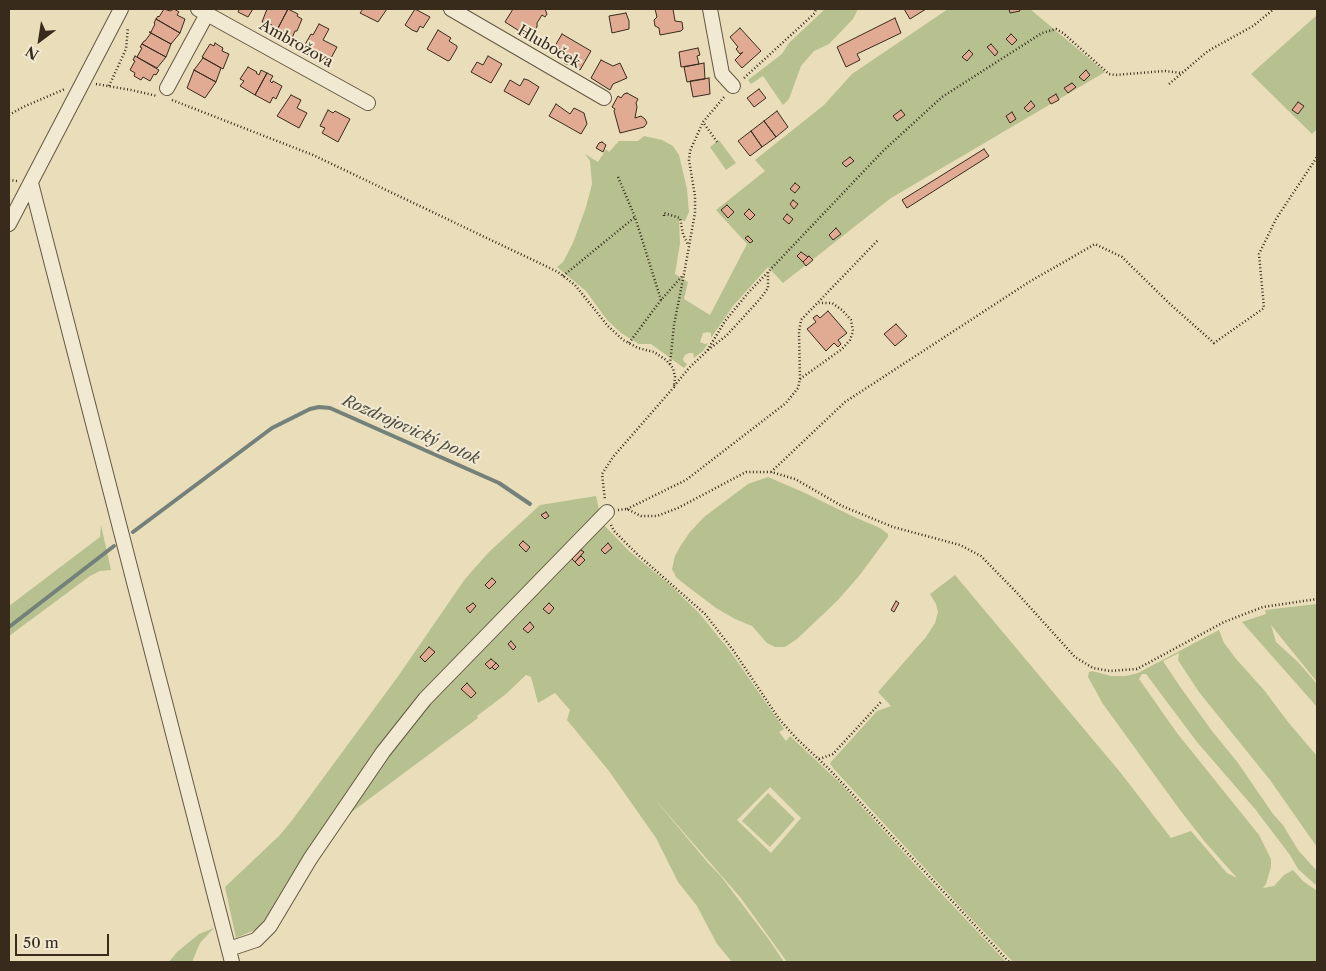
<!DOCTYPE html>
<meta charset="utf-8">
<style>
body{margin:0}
#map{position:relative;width:1326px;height:971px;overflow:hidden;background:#eaddb9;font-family:"Libre Caslon Text",serif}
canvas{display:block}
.frame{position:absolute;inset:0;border:10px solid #382b1c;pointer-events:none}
.north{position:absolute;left:15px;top:15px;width:50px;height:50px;-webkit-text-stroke:4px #f1e9d2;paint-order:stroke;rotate:211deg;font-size:14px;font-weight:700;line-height:20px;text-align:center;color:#382b1c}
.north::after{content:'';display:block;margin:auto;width:18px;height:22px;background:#382b1c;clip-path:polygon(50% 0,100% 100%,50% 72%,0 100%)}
.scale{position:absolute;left:15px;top:934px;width:94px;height:22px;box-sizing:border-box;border:2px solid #382b1c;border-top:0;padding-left:6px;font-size:15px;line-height:18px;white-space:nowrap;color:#382b1c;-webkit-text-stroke:4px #f1e9d2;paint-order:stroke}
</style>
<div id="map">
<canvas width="1326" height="971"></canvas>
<div class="frame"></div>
<div class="north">N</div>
<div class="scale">50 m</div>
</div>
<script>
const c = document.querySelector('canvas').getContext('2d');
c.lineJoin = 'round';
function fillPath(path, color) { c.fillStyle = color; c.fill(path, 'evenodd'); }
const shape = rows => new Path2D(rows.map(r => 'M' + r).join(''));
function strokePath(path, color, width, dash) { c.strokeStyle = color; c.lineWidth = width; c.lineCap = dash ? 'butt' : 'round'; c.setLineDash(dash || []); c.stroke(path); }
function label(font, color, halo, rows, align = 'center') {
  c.font = font + ' "Libre Caslon Text",serif'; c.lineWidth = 4; c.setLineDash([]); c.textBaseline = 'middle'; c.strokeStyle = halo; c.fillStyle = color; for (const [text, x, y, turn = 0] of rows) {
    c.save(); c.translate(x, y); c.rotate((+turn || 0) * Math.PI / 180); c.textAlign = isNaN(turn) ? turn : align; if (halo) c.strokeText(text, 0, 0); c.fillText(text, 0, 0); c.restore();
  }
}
const green = shape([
 [825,9,858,9,853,19,829,44,814,51,801,66,789,99,783,105,763,76,751,84,748,80,782,54,789,43],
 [948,9,1030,9,1105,72,891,198,783,283,768,267,733,306,711,338,711,333,708,332,703,333,700,342,705,344,708,343,703,351,694,358,693,353,689,353,685,355,683,359,684,362,687,364,684,368,651,344,639,344,621,333,607,320,586,291,557,267,563,262,573,243,586,207,592,184,590,161,585,154,598,162,606,149,609,152,619,141,638,141,644,136,662,140,673,146,679,155,687,189,689,212,685,221,679,220,680,243,675,274,688,282,684,299,710,315,747,244,716,210,765,171,755,160,824,105,852,74],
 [1317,15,1317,129,1312,134,1251,74],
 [719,140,736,163,726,170,710,147],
 [768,477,805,493,852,516,880,528,888,534,888,537,859,576,837,601,797,639,785,647,775,647,767,643,752,626,735,619,716,608,683,583,676,577,672,569,675,556,681,545,690,532,704,517,748,484],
 [596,496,602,523,629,551,669,584,699,613,730,651,784,729,779,732,786,741,790,736,839,782,940,892,1006,962,787,962,740,897,653,797,709,864,720,875,770,941,784,962,732,962,717,944,697,906,678,882,656,838,609,771,567,720,570,710,555,693,538,703,531,677,526,675,506,694,477,716,478,718,353,811,310,848,275,912,257,929,236,938,225,887,280,835,293,819,399,675,465,579,489,552,540,505],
 [770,787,801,818,771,853,737,820],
 [101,525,111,570,100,571,90,576,9,636,9,606,100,537],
 [955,575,1120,772,1171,838,1191,831,1227,873,1237,878,1205,842,1180,810,1103,704,1088,677,1089,672,1092,671,1111,676,1126,676,1138,673,1219,630,1224,643,1237,660,1264,690,1288,722,1317,756,1317,847,1270,780,1199,692,1178,660,1179,653,1163,661,1181,688,1212,731,1238,763,1273,814,1283,825,1298,850,1317,871,1317,886,1298,869,1290,855,1255,809,1197,742,1146,674,1142,674,1139,679,1177,733,1259,835,1271,859,1271,867,1266,884,1263,888,1274,886,1284,875,1293,870,1303,881,1317,891,1317,962,1013,962,964,911,833,768,830,763,877,711,891,706,878,692,926,637,935,623,938,612,936,604,930,594],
 [1317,604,1317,682,1271,625,1276,642,1298,662,1317,684,1317,707,1242,622,1266,614,1265,610],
 [768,793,795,819,770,847,742,821],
 [214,928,200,943,192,962,169,962,177,952,199,934]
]);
const stream = shape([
 [133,532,272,428,310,409,319,407,330,408,499,483,530,504],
 [9,627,114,546]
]);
const building = shape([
 [164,9,170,11,174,9,179,12,177,15,185,19,180,33,156,19,158,16,159,17,164,9],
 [237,9,253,9,248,17,238,12,239,10,237,9],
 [267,9,288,9,276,32,270,29,272,25,262,22,267,9],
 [288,9,298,14,297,16,302,19,297,31,295,31,292,38,283,31,281,35,276,32,288,9],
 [363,9,387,9,378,22,360,13,363,9],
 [415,9,430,17,423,28,420,26,417,32,412,30,405,25,415,9],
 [513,9,545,9,547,14,545,17,542,15,537,23,537,27,529,37,505,22,513,9],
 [655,9,673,9,675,21,682,22,683,29,681,31,660,35,659,28,655,26,654,20,657,17,655,9],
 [904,9,926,9,910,19,904,9],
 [1009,9,1019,9,1020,11,1010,13,1009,9],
 [626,13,629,21,629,29,612,33,609,16,626,13],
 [895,18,901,33,857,54,860,60,846,67,837,47,895,18],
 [156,19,180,33,171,44,149,32,151,32,155,24,154,23,156,19],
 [319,24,329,29,323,40,337,47,330,60,303,48,311,34,313,35,319,24],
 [740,28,761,51,742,68,735,60,743,52,740,54,736,49,738,47,730,37,740,28],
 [438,30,451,38,449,41,457,46,457,48,450,60,448,61,427,49,438,30],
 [151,33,171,44,166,57,142,44,144,41,145,41,151,33],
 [562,34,591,51,580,70,570,64,569,65,564,63,565,61,562,59,565,52,555,46,562,34],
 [1011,34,1017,40,1012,45,1006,39,1011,34],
 [215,43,223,48,222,51,229,54,223,69,202,57,210,44,214,46,215,43],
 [142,44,166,57,157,68,137,57,142,48,140,47,142,44],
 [991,44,998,52,995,56,987,47,991,44],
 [698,48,700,55,697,56,699,64,681,67,679,52,698,48],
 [969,50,973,54,967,61,962,57,969,50],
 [135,56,159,70,156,75,154,74,150,81,143,77,141,80,134,76,135,73,130,70,135,61,133,60,135,56],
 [488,56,502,64,491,83,471,72,477,62,483,65,488,56],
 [203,58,221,68,216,82,194,70,203,58],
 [601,60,613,66,620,63,627,78,613,84,610,90,591,78,601,60],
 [704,63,705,79,687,82,684,67,704,63],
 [248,67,257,72,256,73,259,75,261,70,267,73,255,95,240,86,244,81,240,79,248,67],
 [194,70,216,82,205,98,187,88,194,70],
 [1086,70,1090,75,1084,81,1079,77,1086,70],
 [267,73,273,76,270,81,272,83,273,81,282,86,276,99,273,97,270,103,255,95,267,73],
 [709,78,710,94,693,97,690,81,709,78],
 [524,79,528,80,539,87,529,105,504,91,510,80,520,86,524,79],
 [1072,83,1076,87,1068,93,1064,88,1072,83],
 [759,89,766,98,754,107,747,98,759,89],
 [627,93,638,99,636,103,637,107,635,118,641,116,645,119,647,123,644,127,620,133,614,111,615,109,612,107,618,96,621,98,624,94,627,93],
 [1056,94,1059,100,1051,104,1048,99,1056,94],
 [291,95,301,100,297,108,307,113,299,128,277,116,291,95],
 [1031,101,1035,106,1028,112,1024,108,1031,101],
 [1298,102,1304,106,1298,114,1292,110,1298,102],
 [556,104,570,114,574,108,584,113,587,124,581,134,549,116,556,104],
 [328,110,333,113,335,111,350,119,338,142,322,133,325,128,320,126,328,110],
 [901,110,905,115,897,121,893,116,901,110],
 [777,111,788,127,776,137,764,121,777,111],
 [1012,112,1016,119,1010,123,1006,116,1012,112],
 [764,121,776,137,762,147,751,131,764,121],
 [751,131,762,147,750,156,738,141,751,131],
 [602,142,606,145,603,152,596,148,599,143,602,142],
 [984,149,989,156,907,208,902,200,984,149],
 [850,157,854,161,846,167,842,163,850,157],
 [795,183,800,187,795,193,790,189,795,183],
 [793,200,798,204,794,209,790,204,793,200],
 [727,205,734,212,728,218,721,210,727,205],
 [749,209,755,215,750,220,744,214,749,209],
 [787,214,793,219,789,224,783,219,787,214],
 [836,228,841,234,833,240,829,235,836,228],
 [748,236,753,241,750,243,745,238,748,236],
 [801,252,808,257,803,262,797,256,801,252],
 [809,256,813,260,806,266,803,262,809,256],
 [828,311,847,333,838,340,841,344,838,347,834,343,826,351,807,329,816,322,813,318,817,315,820,318,828,311],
 [896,324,907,336,895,346,884,334,896,324],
 [546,512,549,516,545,519,541,515,546,512],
 [523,541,530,547,526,552,519,545,523,541],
 [608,543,612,548,605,554,601,550,608,543],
 [581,550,584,552,575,562,572,559,581,550],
 [581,556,585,560,579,566,575,562,581,556],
 [492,578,496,582,489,589,485,585,492,578],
 [896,601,899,603,894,612,891,610,896,601],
 [473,603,476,606,470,613,466,608,473,603],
 [549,603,554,608,549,614,543,609,549,603],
 [530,622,534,627,528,633,523,629,530,622],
 [511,641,516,647,513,650,508,644,511,641],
 [429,647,435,652,425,662,420,657,429,647],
 [491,659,496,663,490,669,485,664,491,659],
 [496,663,499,666,495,670,492,667,496,663],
 [467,683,476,693,471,698,461,689,467,683]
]);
const path = shape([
 [744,78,815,13,816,9],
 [96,84,131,90,157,96],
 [1169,84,1208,51,1253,26,1274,9],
 [109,86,126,49,128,27],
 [172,100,313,155,558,272,575,285,607,325,623,340,638,348,654,352,666,360,673,368,675,377,674,387,613,457,602,474,605,500],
 [9,115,23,107,65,89],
 [717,142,703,122,725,96],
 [618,177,635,217,661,300],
 [9,180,17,181],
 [664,216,664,213,680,218,683,234,688,245],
 [563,276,635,217],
 [629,343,661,300,684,274,695,213,695,196,689,160,690,151,703,122],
 [708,350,727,335,760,299,768,288,768,272],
 [670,364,674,325,684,274],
 [800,379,842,349,850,340,853,331,851,320,842,310,832,303,819,303],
 [674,386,690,367,707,351,725,321,748,293,883,151,942,97,1042,33,1056,29,1063,33,1109,74,1115,75,1165,71,1182,73],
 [771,472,845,402,1029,282,1095,244,1122,257,1171,305,1214,343,1264,308,1259,254,1276,219,1317,157],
 [627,509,686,480,786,403,798,388,800,379,799,332,801,320,879,239],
 [618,510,627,509,641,516,657,516,678,508,746,472,771,472,795,479,842,506,893,527,960,545,981,556,1018,594,1075,657,1093,668,1110,671,1137,669,1224,622,1263,607,1317,599],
 [611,525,614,531,637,554,705,614,733,650,779,719,797,739,829,769,1009,962],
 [819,759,833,754,881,702]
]);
const minor = shape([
 [198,9,368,103],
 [451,9,604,98],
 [710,9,722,74,733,86],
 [167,88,207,14],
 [31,183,232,962],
 [9,224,121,9],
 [229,949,256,940,270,926,310,859,383,752,425,699,607,512]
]);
const streetNames = [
 ["Ambrožova",296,44,29],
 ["Hluboček",549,47,30]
];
const waterNames = [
 ["Rozdrojovický potok",411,430,24]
];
fillPath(green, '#b7c08f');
strokePath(stream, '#73817a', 4);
fillPath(building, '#e0aa93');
strokePath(building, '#382b1c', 1);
strokePath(minor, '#645843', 16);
strokePath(path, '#382b1c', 2.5, [1, 2.5]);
strokePath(minor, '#f1e9d2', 14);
label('15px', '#382b1c', '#f1e9d2', streetNames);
label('italic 16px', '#514f43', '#f1e9d2', waterNames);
</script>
